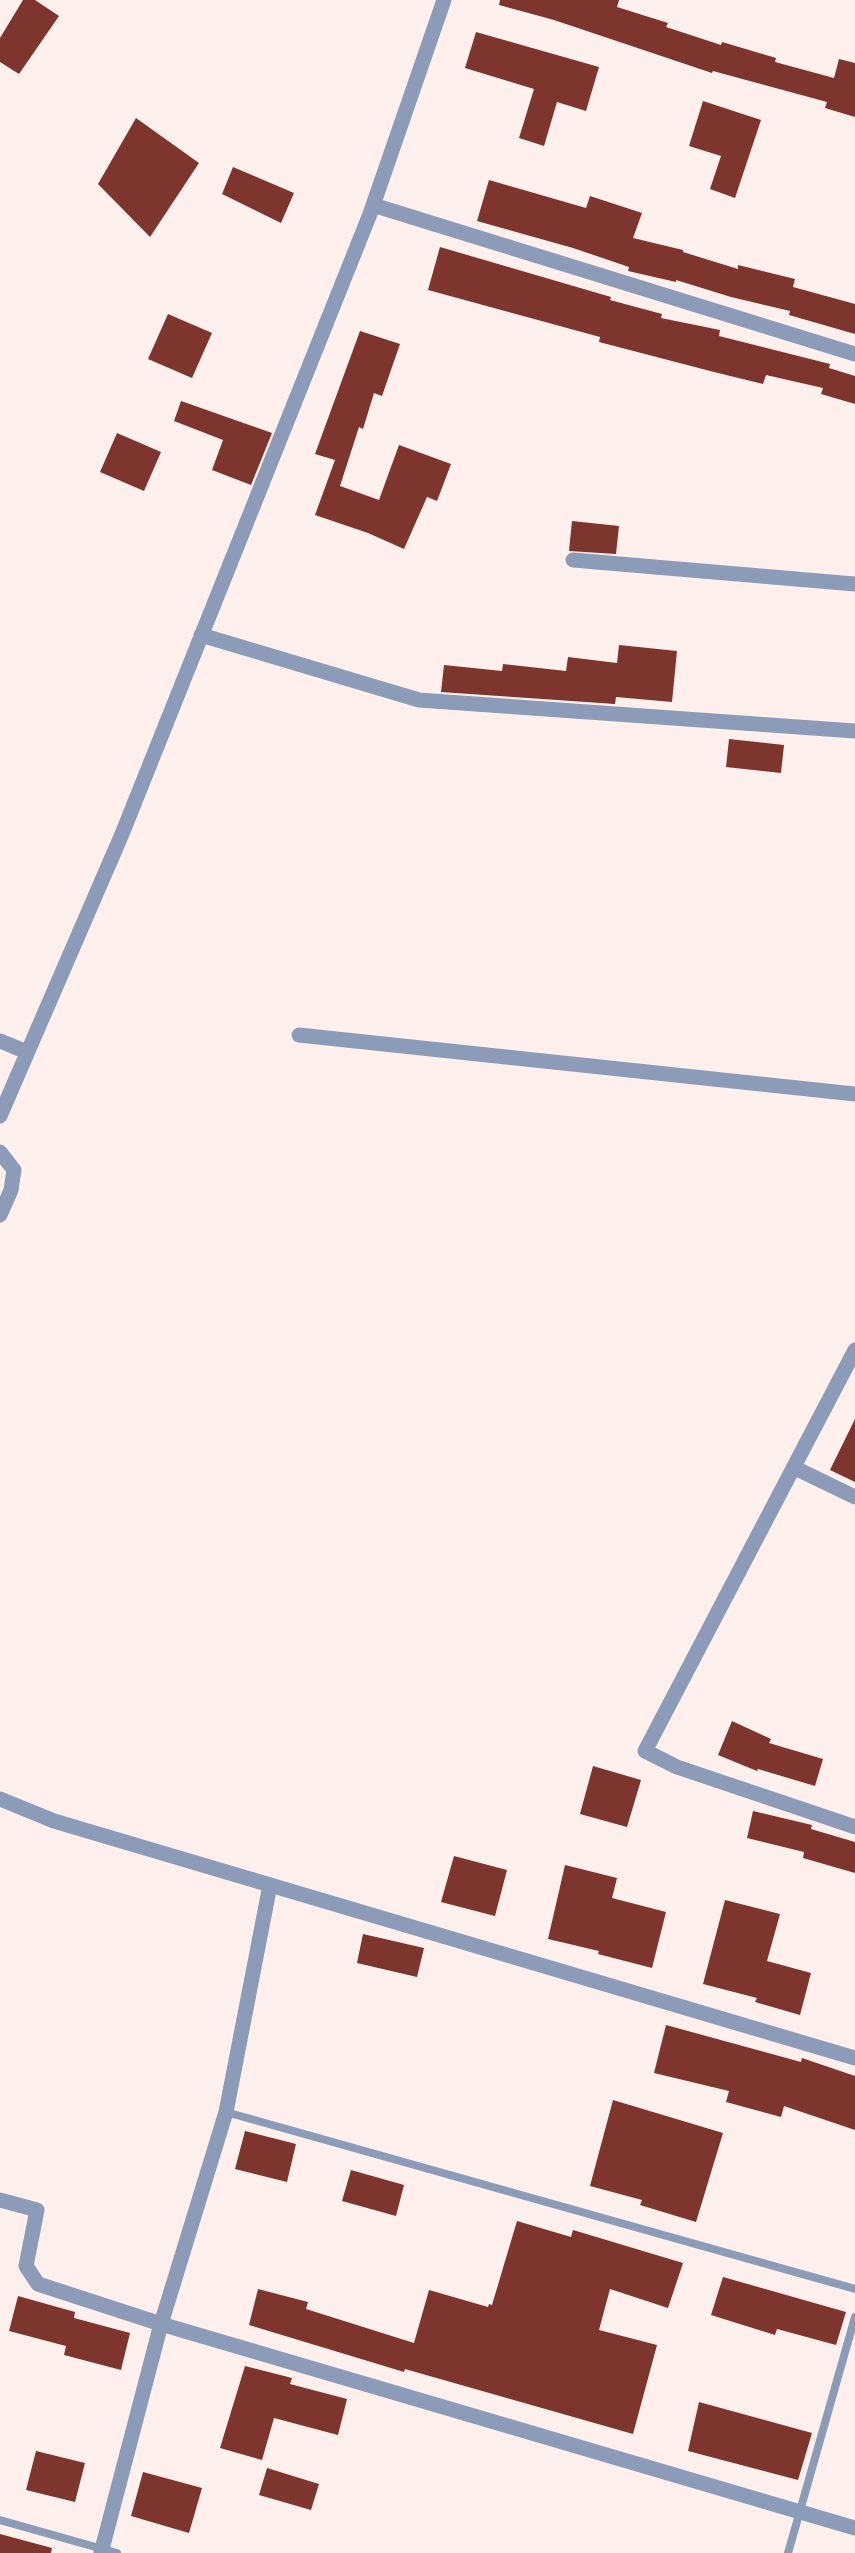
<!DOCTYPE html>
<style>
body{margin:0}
canvas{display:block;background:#fff0ee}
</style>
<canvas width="855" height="2553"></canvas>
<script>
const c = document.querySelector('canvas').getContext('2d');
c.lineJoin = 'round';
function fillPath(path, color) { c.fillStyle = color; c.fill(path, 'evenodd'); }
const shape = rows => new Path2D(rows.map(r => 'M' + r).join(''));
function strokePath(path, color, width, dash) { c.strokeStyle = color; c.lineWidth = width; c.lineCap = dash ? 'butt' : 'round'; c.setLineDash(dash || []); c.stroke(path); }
const building = shape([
 [23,0,35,0,59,16,19,74,0,62,0,38],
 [500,0,619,0,617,7,668,23,666,27,721,45,722,42,776,58,775,62,834,78,839,59,855,63,855,117,825,108,827,102,713,71,712,73,554,20,499,5],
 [476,32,599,67,586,111,557,102,544,146,519,138,534,89,465,68],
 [703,101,761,120,735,198,710,189,721,156,689,146],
 [136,118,199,163,150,237,98,184],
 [233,167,294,193,281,223,222,194],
 [489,180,586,208,590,196,642,213,633,238,683,250,683,252,738,269,738,265,795,279,793,287,855,304,855,334,789,315,790,311,731,297,676,280,676,282,628,271,629,267,573,248,477,221],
 [440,247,611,297,610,300,662,314,661,318,720,330,719,336,830,364,829,368,855,376,855,404,821,394,823,388,766,375,763,384,714,372,599,342,600,337,428,290],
 [168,314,212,333,192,378,148,359],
 [360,331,400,344,382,396,374,393,363,429,359,427,340,486,379,500,399,445,451,464,437,501,427,497,404,549,368,533,315,515,335,460,315,454],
 [181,401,272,433,251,485,212,470,223,440,174,421],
 [117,433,161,452,144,491,100,472],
 [572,521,619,526,616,554,569,551],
 [619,645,677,651,672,702,616,697,615,704,441,692,444,665,502,671,503,664,566,671,568,657,617,663],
 [729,739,784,745,781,773,726,767],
 [855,1419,855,1482,830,1470],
 [732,1721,771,1739,769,1743,823,1759,815,1786,758,1769,757,1771,718,1755],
 [593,1766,641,1780,627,1827,580,1814],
 [753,1811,812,1825,811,1829,855,1842,855,1873,803,1858,804,1852,747,1838],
 [454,1856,507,1870,495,1916,441,1902],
 [565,1865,617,1878,612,1898,666,1912,652,1968,598,1954,599,1951,548,1939],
 [725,1900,780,1914,767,1961,811,1973,800,2015,755,2002,757,1998,703,1984],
 [363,1934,424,1948,417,1977,357,1963],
 [666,2025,801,2062,802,2058,855,2076,855,2130,784,2106,781,2117,726,2102,729,2091,654,2073],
 [613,2100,723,2133,696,2222,640,2205,642,2200,590,2186],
 [245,2131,296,2144,287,2182,235,2169],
 [351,2170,404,2185,396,2216,342,2201],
 [517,2221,571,2237,573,2230,683,2263,668,2308,610,2289,599,2330,657,2345,633,2434,405,2369,404,2372,249,2325,258,2289,308,2302,306,2309,414,2343,429,2290,488,2307,489,2304,492,2305],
 [723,2277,846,2312,836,2345,777,2329,775,2335,711,2315],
 [18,2296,75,2312,74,2318,130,2333,121,2370,64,2355,66,2346,9,2331],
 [245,2366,292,2378,290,2384,347,2399,338,2435,274,2418,262,2460,220,2448],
 [699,2402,812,2433,798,2480,688,2451],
 [36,2451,85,2463,75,2502,26,2490],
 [267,2468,319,2484,311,2510,259,2495],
 [143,2472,202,2488,189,2533,131,2516],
 [0,2534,52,2548,51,2553,0,2553]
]);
const service = shape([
 [226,2112,855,2289],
 [0,2520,117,2553],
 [788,2553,855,2317]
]);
const minor = shape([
 [373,205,855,354],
 [573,560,855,584],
 [201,635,419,700,855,731],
 [299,1035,855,1094],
 [0,1041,27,1052],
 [0,1116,122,834,370,214,444,0],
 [0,1152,14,1170,11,1190,0,1215],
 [855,1350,645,1751,677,1767,855,1827],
 [795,1468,855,1497],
 [0,1799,54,1821,855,2058],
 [0,2200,37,2210,26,2266,38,2284,161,2324,855,2528],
 [101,2553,161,2324,226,2112,270,1885]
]);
fillPath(building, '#7d352e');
strokePath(service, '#8c9cb8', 8);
strokePath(minor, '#8c9cb8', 15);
</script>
